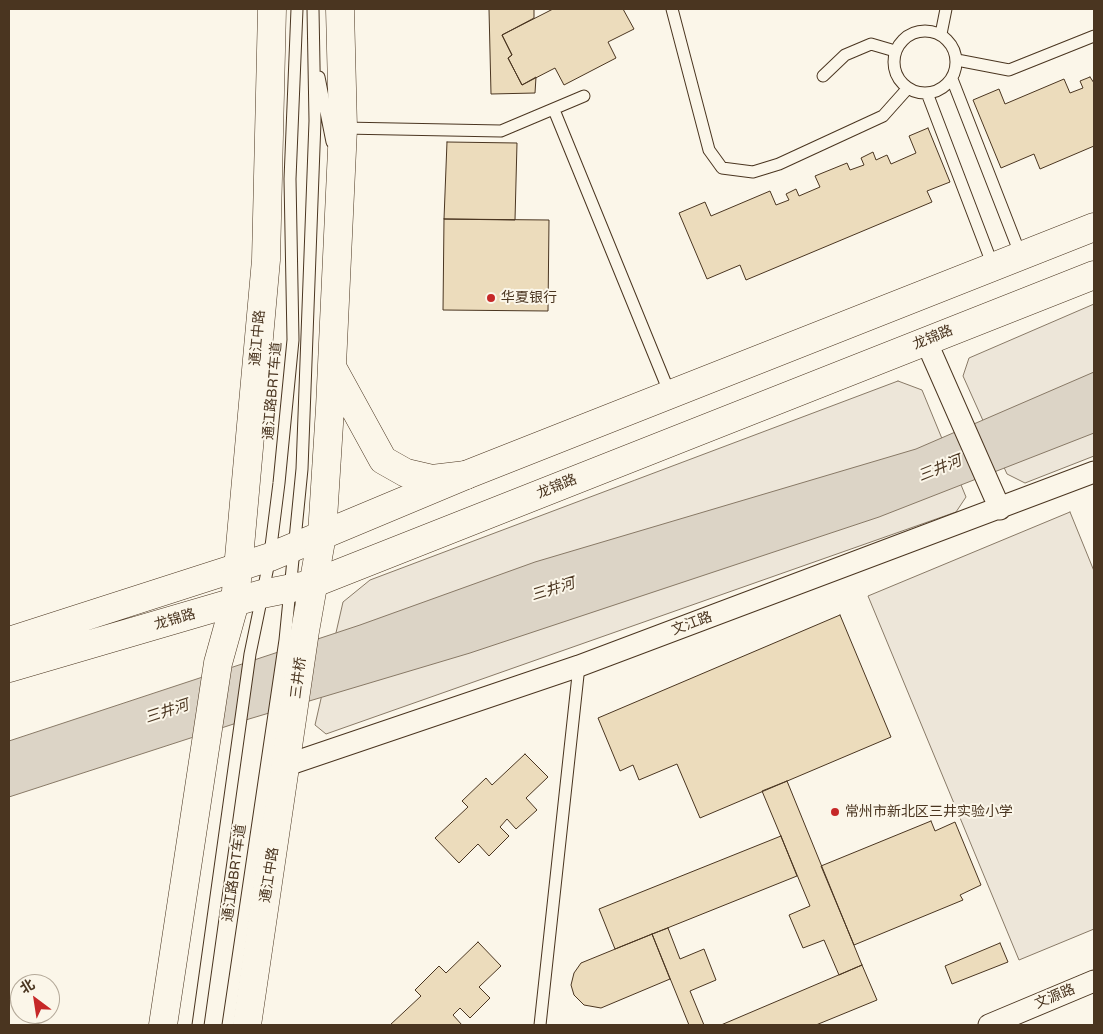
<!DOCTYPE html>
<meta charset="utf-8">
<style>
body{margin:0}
#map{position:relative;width:1103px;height:1034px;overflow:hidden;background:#fbf6e9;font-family:"Varela Round","Noto Sans SC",sans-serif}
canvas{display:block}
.frame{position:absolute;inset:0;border:10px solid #4a3520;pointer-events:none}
.north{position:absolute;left:10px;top:974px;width:50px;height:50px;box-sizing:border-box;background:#fbf6e9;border:1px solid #b4a999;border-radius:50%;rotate:329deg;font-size:14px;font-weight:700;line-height:20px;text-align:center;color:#4a3520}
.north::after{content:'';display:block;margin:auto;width:18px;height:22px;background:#c62828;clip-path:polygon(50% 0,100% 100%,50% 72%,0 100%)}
</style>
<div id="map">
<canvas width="1103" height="1034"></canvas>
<div class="frame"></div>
<div class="north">北</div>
</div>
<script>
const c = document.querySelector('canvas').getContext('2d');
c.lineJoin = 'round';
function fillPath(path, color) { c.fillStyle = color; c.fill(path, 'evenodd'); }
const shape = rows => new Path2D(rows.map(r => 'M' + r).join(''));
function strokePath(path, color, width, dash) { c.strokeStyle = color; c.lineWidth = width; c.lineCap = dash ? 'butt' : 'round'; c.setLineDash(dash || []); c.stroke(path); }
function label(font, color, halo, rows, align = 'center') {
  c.font = font + ' "Varela Round","Noto Sans SC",sans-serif'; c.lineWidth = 4; c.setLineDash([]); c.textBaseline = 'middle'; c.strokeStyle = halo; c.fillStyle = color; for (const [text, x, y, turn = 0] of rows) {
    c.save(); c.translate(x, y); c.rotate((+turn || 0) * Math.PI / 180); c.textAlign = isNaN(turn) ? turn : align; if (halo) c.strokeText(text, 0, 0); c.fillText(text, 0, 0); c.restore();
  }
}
const green = shape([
 [1094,304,1094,456,1025,483,1007,474,963,376,969,358,1094,304],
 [898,381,922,390,966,497,956,512,326,734,315,725,343,602,370,580,898,381],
 [1070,512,1094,571,1094,929,1019,960,868,596,1070,512]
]);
const water = shape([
 [1094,372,1094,433,879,517,470,653,249,719,9,797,9,741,360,625,535,562,916,449,1094,372]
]);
const building = shape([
 [489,9,534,9,534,18,502,35,512,55,508,58,522,85,536,77,535,93,491,94,489,9],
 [553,9,623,9,634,29,608,42,616,58,564,85,555,68,522,85,508,58,512,55,502,35,553,9],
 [1090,77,1094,83,1094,146,1040,169,1034,154,1001,168,973,100,999,89,1005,104,1064,79,1070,93,1083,88,1080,81,1090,77],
 [928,128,950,182,927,191,932,202,746,280,740,265,707,279,679,213,705,202,711,216,770,191,776,205,789,200,786,194,796,189,799,196,820,187,815,176,847,163,850,170,864,165,861,158,873,152,876,160,887,155,891,164,916,153,909,136,928,128],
 [447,142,517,143,515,220,444,219,447,142],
 [444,219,549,220,548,311,443,310,444,219],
 [840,615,891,737,700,818,677,764,639,780,633,765,620,771,598,718,840,615],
 [525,754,548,777,526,798,537,810,516,829,507,819,500,827,509,836,489,856,478,844,459,863,435,838,468,807,462,801,486,778,492,785,525,754],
 [787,781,862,965,839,975,824,940,803,948,789,915,810,906,762,791,787,781],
 [931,821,935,831,955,822,981,885,960,895,963,900,854,945,821,866,931,821],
 [781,836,797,876,615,949,599,909,781,836],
 [668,928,680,959,704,949,716,980,690,991,704,1025,689,1025,652,934,668,928],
 [652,934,670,979,601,1008,584,1005,574,995,571,985,574,973,581,963,652,934],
 [478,942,501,966,479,987,490,998,470,1018,460,1008,453,1015,462,1025,390,1025,421,996,415,990,439,966,446,973,478,942],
 [1000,943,1008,962,952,984,945,966,1000,943],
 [862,965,877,1000,816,1025,721,1025,862,965]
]);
const service = shape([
 [672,9,709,150,722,168,753,172,779,164,883,116,908,88],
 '894 62a31 31 0 1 1 62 0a31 31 0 1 1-62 0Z',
 [941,34,946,9],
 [957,60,1009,70,1094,36],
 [823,76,845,55,871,44,895,51],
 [319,77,332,142],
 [952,79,1021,256],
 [927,93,993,266],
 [554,110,670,394],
 [343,128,501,131,584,96],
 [198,1025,250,654,269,562,279,483,293,340,290,179,297,9],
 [228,1025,285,640,302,469,315,121,313,9],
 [540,1025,579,666]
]);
const minor = shape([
 [926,341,1000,509],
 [287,765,579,666,1094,472],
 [989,1025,1094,981]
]);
const secondary = shape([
 [9,641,270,557,466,475,1094,227],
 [9,668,262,594,312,584,1094,275]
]);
const primary = shape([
 [332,367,383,460,406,473,432,479,466,475],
 [163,1025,218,663,235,602,266,260,272,9],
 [247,1025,305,631,322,535,330,408,343,128,340,9]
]);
const markers = [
 [491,298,5,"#c62828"],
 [835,812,5,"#c62828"]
];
const poiNames = [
 ["华夏银行",501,298],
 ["常州市新北区三井实验小学",845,812]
];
const streetNames = [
 ["通江中路",258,338,-85],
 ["龙锦路",933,338,-22],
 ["通江路BRT车道",273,391,-85],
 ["龙锦路",557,487,-22],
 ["龙锦路",175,620,-16],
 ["文江路",692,624,-20],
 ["三井桥",299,678,-83],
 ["通江路BRT车道",235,873,-82],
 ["通江中路",270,875,-81],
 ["文源路",1055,997,-23]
];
const waterNames = [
 ["三井河",940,469,-22],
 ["三井河",553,590,-17],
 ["三井河",167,712,-18]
];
fillPath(green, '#ede6d9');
strokePath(green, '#887966', 1);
fillPath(water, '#dcd4c6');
strokePath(water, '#887966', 1);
fillPath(building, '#ecdcbc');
strokePath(building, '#4a3520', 1);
strokePath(service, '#4a3520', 13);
strokePath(minor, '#4a3520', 23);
strokePath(secondary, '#4a3520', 29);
strokePath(primary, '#4a3520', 29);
strokePath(service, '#fbf6e9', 11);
strokePath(minor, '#fbf6e9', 21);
strokePath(secondary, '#fbf6e9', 28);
strokePath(primary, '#fbf6e9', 28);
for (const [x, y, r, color] of markers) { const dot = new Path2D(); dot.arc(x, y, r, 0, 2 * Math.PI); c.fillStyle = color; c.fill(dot); strokePath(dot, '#fbf6e9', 2); }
label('14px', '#4a3520', '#fbf6e9', poiNames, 'left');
label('14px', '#4a3520', '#fbf6e9', streetNames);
label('italic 15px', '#4a3520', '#fbf6e9', waterNames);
</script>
